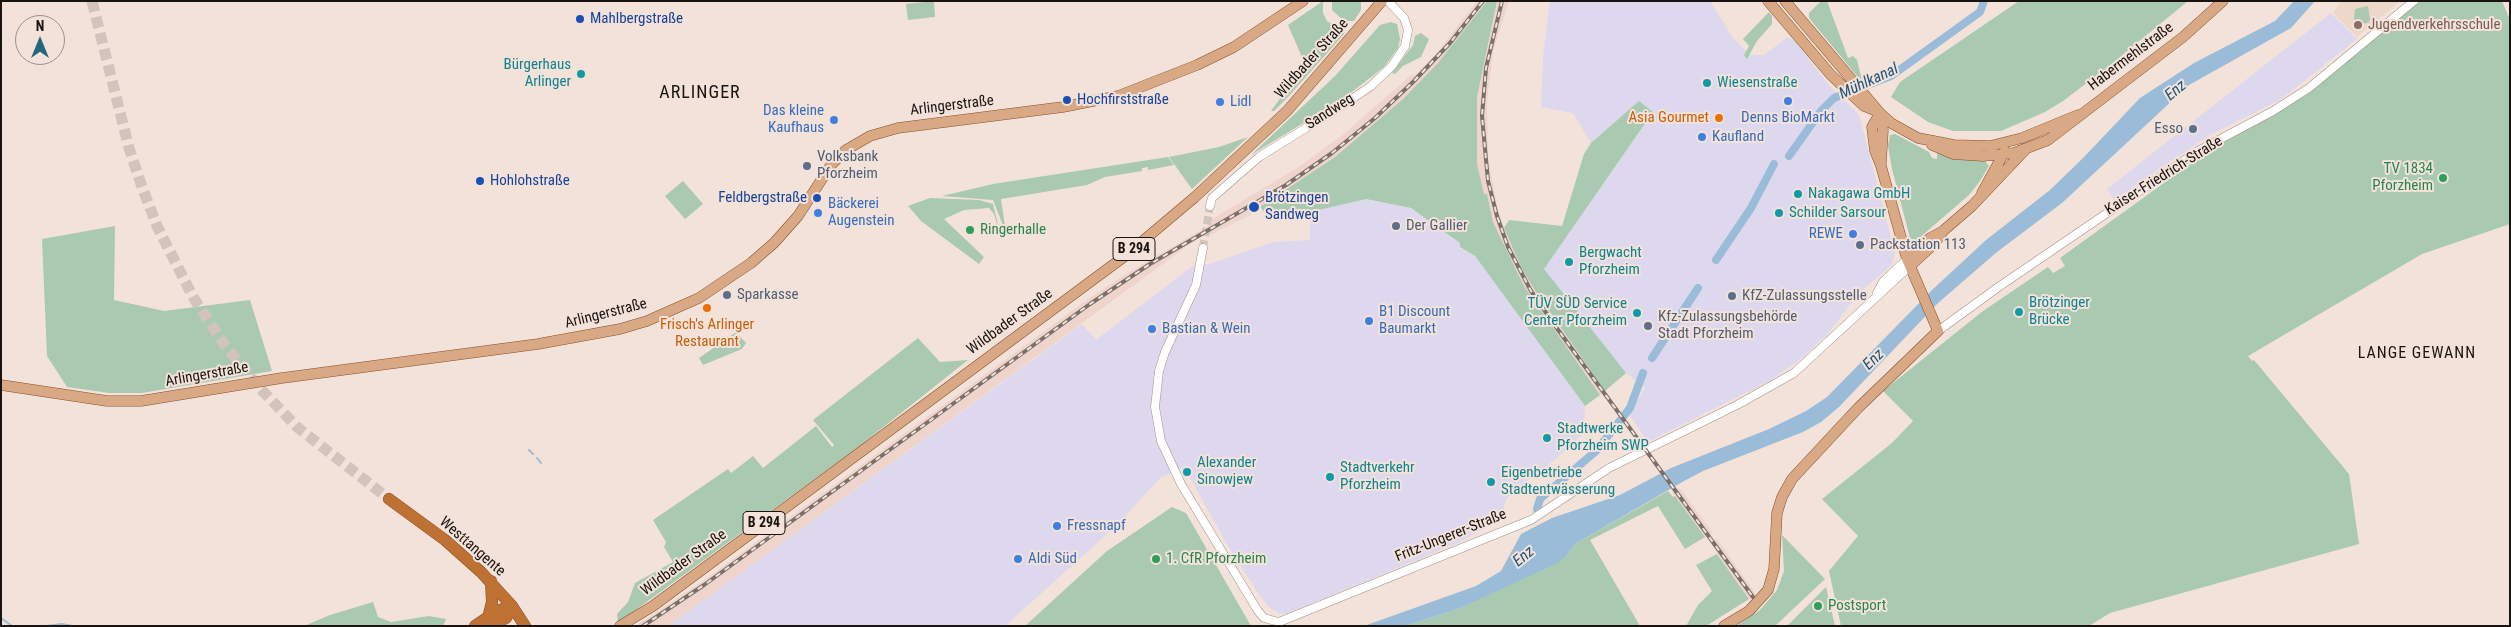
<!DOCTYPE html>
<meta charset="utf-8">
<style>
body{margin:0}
#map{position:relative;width:2511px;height:627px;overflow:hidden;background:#f3e2da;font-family:"Roboto Condensed",sans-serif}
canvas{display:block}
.frame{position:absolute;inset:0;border:2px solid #191311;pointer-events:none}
.north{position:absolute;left:15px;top:15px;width:50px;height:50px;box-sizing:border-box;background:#f3e2da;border:1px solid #9c8f8a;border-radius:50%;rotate:0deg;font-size:14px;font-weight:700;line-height:20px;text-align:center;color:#191311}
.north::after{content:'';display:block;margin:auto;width:18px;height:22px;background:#26667b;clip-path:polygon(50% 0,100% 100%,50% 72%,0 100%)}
</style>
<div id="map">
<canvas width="2511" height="627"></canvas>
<div class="frame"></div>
<div class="north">N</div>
</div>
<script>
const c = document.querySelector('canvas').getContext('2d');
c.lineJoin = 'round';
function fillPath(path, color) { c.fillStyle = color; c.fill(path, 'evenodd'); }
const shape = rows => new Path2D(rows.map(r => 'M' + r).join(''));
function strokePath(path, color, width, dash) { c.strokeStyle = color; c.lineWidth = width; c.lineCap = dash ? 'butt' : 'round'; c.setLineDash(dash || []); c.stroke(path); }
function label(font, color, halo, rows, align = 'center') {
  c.font = font + ' "Roboto Condensed",sans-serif'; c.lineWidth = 4; c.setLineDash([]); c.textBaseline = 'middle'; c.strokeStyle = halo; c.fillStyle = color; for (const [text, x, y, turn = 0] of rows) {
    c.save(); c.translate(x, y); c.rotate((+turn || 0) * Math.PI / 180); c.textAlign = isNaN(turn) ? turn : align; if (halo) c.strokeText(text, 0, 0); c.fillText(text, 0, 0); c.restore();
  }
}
const commercial = shape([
 [1550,1,1710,1,1733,38,1750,55,1764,55,1788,37,1795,41,1828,84,1859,115,1895,252,1892,265,1859,293,1826,336,1799,360,1771,380,1648,442,1629,414,1645,388,1626,373,1543,270,1653,112,1639,101,1591,143,1573,113,1541,107,1543,57],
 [2331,13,2357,39,2280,100,2210,135,2114,200,2107,189],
 [1366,199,1411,208,1460,243,1460,248,1475,256,1585,406,1583,434,1564,452,1507,498,1501,515,1496,521,1460,542,1286,614,1280,614,1268,606,1260,596,1229,548,1184,467,1160,478,1117,525,1005,626,668,626,1082,324,1096,340,1194,265,1210,264,1273,242,1310,240,1310,212]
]);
const built = shape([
 [1477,1,1487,1,1438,63,1403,99,1335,157,1252,214,1210,235,1208,233,1190,244,668,626,636,626,703,581,1084,302,1121,277,1208,226,1209,221,1297,168,1344,134,1412,74,1414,76,1435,55],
 [1497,1,1509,1,1493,52,1487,101,1488,158,1498,210,1508,238,1536,292,1605,391,1600,395,1524,286,1493,222,1487,194,1484,195,1477,164,1477,97],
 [1678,488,1682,491,1713,533,1705,537,1672,492],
 [1717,539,1756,594,1749,599,1710,543]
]);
const education = shape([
 [2341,1,2400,1,2357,37,2333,13]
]);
const green = shape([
 [934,1,935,17,908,20,906,4],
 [1323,1,1323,13,1327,21,1345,33,1287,98,1274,111,1271,111,1305,64,1288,25],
 [1332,1,1361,1,1361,10,1354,21,1344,21,1332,10],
 [1487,1,1497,1,1477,97,1477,164,1484,194,1487,194,1493,222,1524,286,1600,395,1585,406,1475,256,1460,247,1460,243,1411,208,1366,199,1310,212,1267,215,1260,207,1335,157,1403,99,1438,63],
 [1821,1,1827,1,1848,58,1853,56,1857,60,1862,80,1861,81,1809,18,1809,13],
 [2019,1,2188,1,2109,66,2063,101,2045,112,2001,131,1953,131,1928,122,1891,97,1900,82],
 [2419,1,2502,1,2510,20,2510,224,2422,254,2248,356,2252,361,2254,360,2349,474,2359,544,2110,613,2089,626,1841,626,1829,571,1858,536,1822,499,1892,443,1913,421,1883,391,1983,311,2048,267,2053,273,2065,266,2060,258,2218,144,2276,113],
 [2368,6,2370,20,2368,23,2360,24,2354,19,2355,9],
 [1769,12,1772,16,1772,24,1757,41,1747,59,1744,55,1749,46,1743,39],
 [1391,22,1397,24,1400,39,1398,48,1384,67,1344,98,1251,155,1335,76,1380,25],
 [1421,33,1429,39,1421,57,1403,66,1395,74,1392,73,1413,45,1415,36],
 [1639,101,1653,112,1544,269,1626,373,1605,391,1536,292,1521,267,1504,228,1509,220,1562,226,1584,154,1591,143],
 [1895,134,1929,152,1932,158,1937,159,1937,153,1964,160,1984,160,1989,166,1980,181,1969,195,1918,239,1914,240,1910,238,1892,169,1888,146,1890,135],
 [1248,137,1192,189,1169,157,1219,147],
 [1168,157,1174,165,1148,170,1148,167,1142,168,1142,171,1105,177,1087,185,1001,199,1006,233,993,200,942,196,993,184],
 [683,181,703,204,685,219,665,196],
 [930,198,979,200,993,204,1001,237,994,214,989,208,964,210,944,219,984,257,979,264,921,221,908,206],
 [115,226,114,300,164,311,250,300,272,371,142,393,109,393,67,387,47,356,42,239],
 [736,332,746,343,742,349,703,365,699,358],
 [918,338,940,362,968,360,857,448,618,623,617,614,628,602,635,583,673,562,664,547,666,542,653,520,728,469,731,473,753,456,763,468,816,426,832,447,834,445,813,420],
 [1668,491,1673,497,1675,496,1705,537,1685,549,1658,506,1590,540,1640,626,1405,626,1461,608,1565,558,1575,544],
 [1172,507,1186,513,1251,626,1025,626,1107,551],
 [1782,535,1825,579,1775,626,1736,626,1760,610,1777,590,1784,571],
 [1717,554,1749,599,1706,626,1686,626,1698,605,1712,591,1696,565],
 [1826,587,1835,626,1787,626],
 [373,602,378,617,391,622,429,616,446,619,443,626,304,626,330,615]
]);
const water = shape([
 [2294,1,2315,1,2291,28,2189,85,2062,203,1997,252,1938,303,1839,407,1821,422,1803,432,1703,471,1684,481,1575,544,1565,558,1557,563,1461,608,1405,626,1364,626,1476,586,1501,571,1521,534,1552,518,1620,495,1671,468,1769,429,1806,411,1827,397,1931,291,1986,240,2050,190,2084,157,2140,98,2194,63,2275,21]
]);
const stream = shape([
 [529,450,533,454],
 [537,458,541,463],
 [1,618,12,626],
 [46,626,62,624,72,626]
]);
const canal = shape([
 [1789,156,1821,111,1834,98,1891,76,1980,12,1984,1],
 [1716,260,1751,208,1774,164],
 [1652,358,1698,288],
 [1537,509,1540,499,1596,451,1630,408,1643,373]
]);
const minorTunnel = shape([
 [1203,248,1210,206]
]);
const highwayTunnel = shape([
 [92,1,129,148,142,187,157,226,193,297,224,344,256,384,297,427,389,499]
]);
const minor = shape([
 [1210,206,1212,198,1259,157,1343,105,1371,86,1392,66,1405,46,1408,30,1404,18,1388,1],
 [1203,248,1196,285,1165,352,1159,371,1155,407,1161,441,1181,484,1258,611,1264,618,1279,622,1531,520,1609,468,1737,405,1794,373,1910,266],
 [1877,293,1883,282,1907,259],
 [1938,331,1997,288,2198,151,2273,111,2309,88,2414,1]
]);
const major = shape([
 [1768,1,1831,75,1864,106,1876,111],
 [1785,1,1880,113,1891,123,1918,138,1954,145,1990,146,2022,138,2078,115],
 [1880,114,1883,130,1881,163],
 [1932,145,1953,154,1983,156,2014,153,2048,140,2183,37,2223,1],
 [1982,193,2005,151],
 [1907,259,1930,238,1943,231,1972,206,2025,150],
 [1910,266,1934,244,1942,233],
 [1,385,107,401,141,401,282,378,538,344,620,329,647,321,699,298,751,263,774,243,798,216,831,165,846,150,870,136,898,128,1063,107,1118,96,1197,65,1234,47,1303,1],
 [620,626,653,606,1125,256,1195,197,1287,111,1382,1],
 [1724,626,1749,611,1768,590,1774,569,1777,513,1782,497,1792,479,1858,408,1938,331,1907,259,1881,166,1875,151,1872,127,1880,113]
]);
const highway = shape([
 [389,499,445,540,481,572,512,606,525,626],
 [488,618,492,602,491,581],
 [475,626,497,611,512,606],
 [490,626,506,618,512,606]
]);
const rail = shape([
 [1502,1,1486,68,1482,116,1488,181,1497,216,1508,247,1531,291,1556,327,1753,597],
 [643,626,704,585,1090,304,1150,264,1286,185,1332,153,1375,118,1414,81,1450,43,1483,1]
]);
const markers = [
 [580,19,5,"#1a4fb4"],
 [2358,25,5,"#8d6e63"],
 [581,74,5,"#0f9aa8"],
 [1707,83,5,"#0f9aa8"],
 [1067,100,5,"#1a4fb4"],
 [1788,101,5,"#3f7fe0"],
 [1220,102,5,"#3f7fe0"],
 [1719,118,5,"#e8710a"],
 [834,120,5,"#3f7fe0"],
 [2193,129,5,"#5c6f8a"],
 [1702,137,5,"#3f7fe0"],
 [807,166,5,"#5c6f8a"],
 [2443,178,5,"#2e9e5b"],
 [480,181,5,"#1a4fb4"],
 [1798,194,5,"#0f9aa8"],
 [817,198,5,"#1a4fb4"],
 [1254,207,6,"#1a4fb4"],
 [818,213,5,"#3f7fe0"],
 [1779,213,5,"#0f9aa8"],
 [1396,226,5,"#5c6f8a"],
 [970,230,5,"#2e9e5b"],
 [1853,234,5,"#3f7fe0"],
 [1860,245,5,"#5c6f8a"],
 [1569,262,5,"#0f9aa8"],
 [727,295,5,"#5c6f8a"],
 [1732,296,5,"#5c6f8a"],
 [707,308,5,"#e8710a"],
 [2019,312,5,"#0f9aa8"],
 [1637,313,5,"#0f9aa8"],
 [1369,321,5,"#3f7fe0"],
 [1648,326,5,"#5c6f8a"],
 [1152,329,5,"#3f7fe0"],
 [1547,438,5,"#0f9aa8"],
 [1187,472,5,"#0f9aa8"],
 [1330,477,5,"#0f9aa8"],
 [1491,482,5,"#0f9aa8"],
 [1057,526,5,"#3f7fe0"],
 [1018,559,5,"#3f7fe0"],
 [1156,559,5,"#2e9e5b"],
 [1818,606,5,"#2e9e5b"]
];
const shields = [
 [1134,249,42],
 [764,523,42]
];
const shieldNames = [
 ["B 294",1134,249],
 ["B 294",764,523]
];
const transitNames = [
 ["Mahlbergstraße",590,19],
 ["Hochfirststraße",1077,100],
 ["Hohlohstraße",490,181],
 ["Feldbergstraße",807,198,"right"],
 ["Brötzingen",1265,198],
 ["Sandweg",1265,215]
];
const educationNames = [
 ["Jugendverkehrsschule",2368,25]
];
const streetNames = [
 ["Habermehlstraße",2131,57,-37],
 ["Wildbader Straße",1312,59,-48],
 ["Arlingerstraße",952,106,-7],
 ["Sandweg",1330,112,-32],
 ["Kaiser-Friedrich-Straße",2164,176,-32],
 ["Arlingerstraße",606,314,-14],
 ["Wildbader Straße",1010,322,-36],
 ["Arlingerstraße",207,375,-10],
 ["Fritz-Ungerer-Straße",1451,536,-22],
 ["Westtangente",472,547,41],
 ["Wildbader Straße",684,563,-36]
];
const cultureNames = [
 ["Bürgerhaus",571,65,"right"],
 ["Arlinger",571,82,"right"],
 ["Wiesenstraße",1717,83],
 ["Nakagawa GmbH",1808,194],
 ["Schilder Sarsour",1789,213],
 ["Bergwacht",1579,253],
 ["Pforzheim",1579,270],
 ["Brötzinger",2029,303],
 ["Brücke",2029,320],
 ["TÜV SÜD Service",1627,304,"right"],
 ["Center Pforzheim",1627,321,"right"],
 ["Stadtwerke",1557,429],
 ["Pforzheim SWP",1557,446],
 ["Alexander",1197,463],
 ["Sinowjew",1197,480],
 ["Stadtverkehr",1340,468],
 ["Pforzheim",1340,485],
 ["Eigenbetriebe",1501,473],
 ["Stadtentwässerung",1501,490]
];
const shopNames = [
 ["Lidl",1230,102],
 ["Das kleine",824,111,"right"],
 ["Kaufhaus",824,128,"right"],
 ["Denns BioMarkt",1788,118,"center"],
 ["Kaufland",1712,137],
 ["Bäckerei",828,204],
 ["Augenstein",828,221],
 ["REWE",1843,234,"right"],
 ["B1 Discount",1379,312],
 ["Baumarkt",1379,329],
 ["Bastian & Wein",1162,329],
 ["Fressnapf",1067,526],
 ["Aldi Süd",1028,559]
];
const foodNames = [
 ["Asia Gourmet",1709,118],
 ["Frisch's Arlinger",707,325,"center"],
 ["Restaurant",707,342,"center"]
];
const serviceNames = [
 ["Esso",2183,129,"right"],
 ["Volksbank",817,157],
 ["Pforzheim",817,174],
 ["Der Gallier",1406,226],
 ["Packstation 113",1870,245],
 ["Sparkasse",737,295],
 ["KfZ-Zulassungsstelle",1742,296],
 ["Kfz-Zulassungsbehörde",1658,317],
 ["Stadt Pforzheim",1658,334]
];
const leisureNames = [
 ["TV 1834",2433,169,"right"],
 ["Pforzheim",2433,186,"right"],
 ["Ringerhalle",980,230],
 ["1. CfR Pforzheim",1166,559],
 ["Postsport",1828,606]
];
const waterNames = [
 ["Mühlkanal",1869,82,-25],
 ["Enz",2176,91,-39],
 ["Enz",1874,360,-44],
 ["Enz",1524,557,-39]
];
const neighbourhoodNames = [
 ["LANGE GEWANN",2417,354]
];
const quarterNames = [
 ["ARLINGER",700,93]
];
fillPath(commercial, '#ded8ee');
fillPath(built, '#eed4ca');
fillPath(education, '#ecd7c9');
fillPath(green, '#a9c9b0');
fillPath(water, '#9abcd8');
strokePath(stream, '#9abcd8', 2);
strokePath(canal, '#9abcd8', 8);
strokePath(minorTunnel, '#d2c3bc', 8, [8, 4]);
strokePath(highwayTunnel, '#d2c3bc', 11, [11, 5.5]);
strokePath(minor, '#a09089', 9);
strokePath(major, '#854f27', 11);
strokePath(highway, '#854f27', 12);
strokePath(minor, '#fff', 8);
strokePath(major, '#d9a985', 10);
strokePath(highway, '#bf7033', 11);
strokePath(rail, '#7a6f6b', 4);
strokePath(rail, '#f3e2da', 2, [5.5]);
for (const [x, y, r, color] of markers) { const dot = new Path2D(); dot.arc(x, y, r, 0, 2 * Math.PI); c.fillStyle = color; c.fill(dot); strokePath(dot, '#f3e2da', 2); }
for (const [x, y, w] of shields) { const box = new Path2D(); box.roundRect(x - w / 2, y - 11.5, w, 23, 4); c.fillStyle = '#f3e2da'; c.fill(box); strokePath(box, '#191311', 1); }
label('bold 14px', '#191311', null, shieldNames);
label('15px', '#164399', '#f3e2da', transitNames, 'left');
label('15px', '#785e54', '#f3e2da', educationNames, 'left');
label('15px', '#191311', '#f3e2da', streetNames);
label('15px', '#0d838f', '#f3e2da', cultureNames, 'left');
label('15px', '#366cbe', '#f3e2da', shopNames, 'left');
label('15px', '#c56008', '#f3e2da', foodNames, 'right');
label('15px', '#4e5e75', '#f3e2da', serviceNames, 'left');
label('15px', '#27864d', '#f3e2da', leisureNames, 'left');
label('italic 16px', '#1e5479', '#f3e2da', waterNames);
c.letterSpacing = '1px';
label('16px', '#191311', '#f3e2da', neighbourhoodNames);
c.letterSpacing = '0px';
c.letterSpacing = '1px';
label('18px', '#191311', '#f3e2da', quarterNames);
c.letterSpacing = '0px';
</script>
